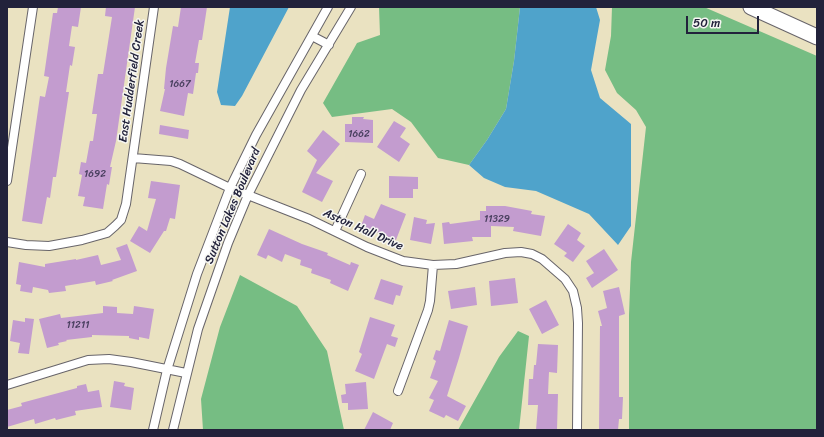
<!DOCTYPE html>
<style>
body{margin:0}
#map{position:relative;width:824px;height:437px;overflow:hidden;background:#eae2c1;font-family:Sriracha,sans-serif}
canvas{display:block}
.frame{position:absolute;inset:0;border:8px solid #22223b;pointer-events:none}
.scale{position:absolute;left:686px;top:16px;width:73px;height:18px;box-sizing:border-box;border:2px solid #22223b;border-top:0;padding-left:5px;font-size:12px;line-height:14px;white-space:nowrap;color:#22223b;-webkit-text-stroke:3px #f6f6f2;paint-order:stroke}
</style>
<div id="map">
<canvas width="824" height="437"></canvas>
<div class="frame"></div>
<div class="scale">50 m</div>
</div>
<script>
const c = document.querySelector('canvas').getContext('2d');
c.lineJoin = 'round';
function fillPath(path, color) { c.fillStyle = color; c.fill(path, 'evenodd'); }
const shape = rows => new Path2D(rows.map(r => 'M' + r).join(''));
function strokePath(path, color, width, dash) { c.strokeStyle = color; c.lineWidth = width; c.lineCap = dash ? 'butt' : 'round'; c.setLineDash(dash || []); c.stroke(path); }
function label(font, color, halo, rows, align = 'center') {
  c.font = font + ' Sriracha,sans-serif'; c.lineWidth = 3; c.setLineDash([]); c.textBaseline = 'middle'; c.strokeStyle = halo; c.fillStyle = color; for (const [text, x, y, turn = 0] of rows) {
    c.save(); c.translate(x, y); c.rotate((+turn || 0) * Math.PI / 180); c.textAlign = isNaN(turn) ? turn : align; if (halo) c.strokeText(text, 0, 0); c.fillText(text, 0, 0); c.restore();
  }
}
const forest = shape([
 [379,7,520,7,514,61,506,109,487,140,469,165,438,158,411,122,392,109,332,117,323,103,357,43,380,35],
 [612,7,704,7,817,56,817,430,629,430,629,315,631,262,646,127,636,110,617,93,605,70,611,36],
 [240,275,297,306,327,351,344,430,203,430,201,399,220,327],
 [518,331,529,336,519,430,458,430,499,357]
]);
const water = shape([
 [230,7,289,7,242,96,235,106,221,105,217,92],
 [520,7,596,7,600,20,591,70,600,98,631,124,631,226,618,245,589,214,536,191,505,187,484,178,469,165,487,140,506,109,514,61]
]);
const building = shape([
 [58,7,81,7,78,27,72,26,69,46,75,47,72,66,70,65,66,92,69,92,56,177,53,177,50,198,47,197,42,224,22,221,40,96,45,97,49,77,44,76,53,13,57,13],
 [106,7,135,7,116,141,110,167,112,167,109,185,107,184,103,209,83,206,85,197,78,196,82,175,79,174,81,162,86,163,90,141,93,141,97,114,92,114,98,74,103,74,112,17,105,16],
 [181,7,207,7,202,40,199,40,195,63,199,63,198,73,196,73,193,94,188,93,184,116,160,111,165,89,164,89,166,68,173,26,178,27],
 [352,117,364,117,363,119,373,120,373,143,345,142,345,124,352,124],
 [394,121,406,128,400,137,410,144,399,162,377,147],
 [160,125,189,130,188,139,159,134],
 [323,130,340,144,316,173,333,181,322,202,302,192,317,160,307,151],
 [389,176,418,177,418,189,413,189,413,198,389,198],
 [151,181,180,185,175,219,170,218,166,231,164,231,150,253,130,241,139,226,147,231,156,199,148,198],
 [381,204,406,214,396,240,361,226,365,215,374,219],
 [486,206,505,206,532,211,531,214,545,216,541,236,513,231,514,227,491,226,491,237,472,237,473,241,444,244,442,223,449,222,450,224,480,220,480,211,486,211],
 [414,217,427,220,426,224,435,223,431,244,410,240],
 [568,224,581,233,577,240,585,246,573,262,564,256,567,253,554,244],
 [269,229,302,244,328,253,327,255,350,265,351,262,359,265,348,291,330,283,331,280,311,273,312,269,300,265,301,260,285,254,282,262,268,255,266,259,257,255],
 [127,244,137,271,112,280,113,281,96,285,95,281,65,286,66,291,49,293,48,290,33,287,32,293,20,291,21,285,16,284,19,262,45,267,45,264,76,259,76,260,98,255,101,265,121,260,116,248],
 [604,249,618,270,592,288,586,278,594,273,586,261],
 [515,278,518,303,491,306,489,281],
 [381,279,403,286,400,296,396,295,393,305,374,299],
 [475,287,477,305,451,309,448,291],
 [619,287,625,314,619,316,619,397,623,397,622,419,619,419,618,430,599,430,600,326,602,326,598,311,607,308,603,291],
 [546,300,559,325,542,334,529,309],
 [103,306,117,307,117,313,133,314,134,306,154,309,149,339,139,337,139,340,129,338,129,336,92,335,92,337,66,340,67,341,58,343,59,345,47,348,39,319,60,314,61,318,103,313],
 [370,317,395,325,391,336,398,338,395,347,387,344,374,379,355,371,362,354,359,352],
 [25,318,34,319,29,354,18,353,20,343,10,341,13,320,25,322],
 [449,320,468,326,459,358,447,396,466,406,458,421,446,415,444,418,429,411,434,400,429,398,438,381,430,378,436,361,433,359,436,350,440,351],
 [538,344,558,345,557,373,549,372,548,394,558,394,557,430,536,430,538,405,528,405,529,379,533,379,534,365,536,365],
 [114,381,125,383,124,386,134,388,131,410,110,407],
 [366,382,368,409,348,410,348,403,342,403,341,395,346,394,345,384],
 [86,384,88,392,99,390,102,407,75,411,76,415,56,420,55,418,35,424,34,419,7,427,7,410,22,406,21,403,77,388,77,386],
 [373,412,393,423,390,430,364,430]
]);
const street = shape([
 [312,36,329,45],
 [133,158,171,161,180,164,230,188,309,219,367,247,403,261,433,265,456,264,505,253,521,252,532,254,542,259,565,279,573,291,577,308,578,323,577,430],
 [7,181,33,7],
 [335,231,361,174],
 [7,242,26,245,49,246,82,240,107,233,115,226,121,220,126,204,154,7],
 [7,385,88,360,109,359,131,362,186,373],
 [398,391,428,310,430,301,433,265],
 [153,430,167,370,197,274,230,188,256,135,328,7],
 [173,430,198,329,228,243,248,195,301,90,351,7]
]);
const highway = shape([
 [751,7,817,37]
]);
const numberNames = [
 ["1667",180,84],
 ["1662",359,134],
 ["1692",95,174],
 ["11329",497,219],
 ["11211",78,325]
];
const streetNames = [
 ["East Hudderfield Creek",132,81,-82],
 ["Sutton Lakes Boulevard",233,206,-67],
 ["Aston Hall Drive",363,230,24]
];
fillPath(forest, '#76bd83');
fillPath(water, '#4fa3cb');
fillPath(building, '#c39ccf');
strokePath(street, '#68656a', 10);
strokePath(highway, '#68656a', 17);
strokePath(street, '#fff', 8);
strokePath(highway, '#fff', 15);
label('10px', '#4a4060', null, numberNames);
label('12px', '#22223b', '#f6f6f2', streetNames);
</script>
